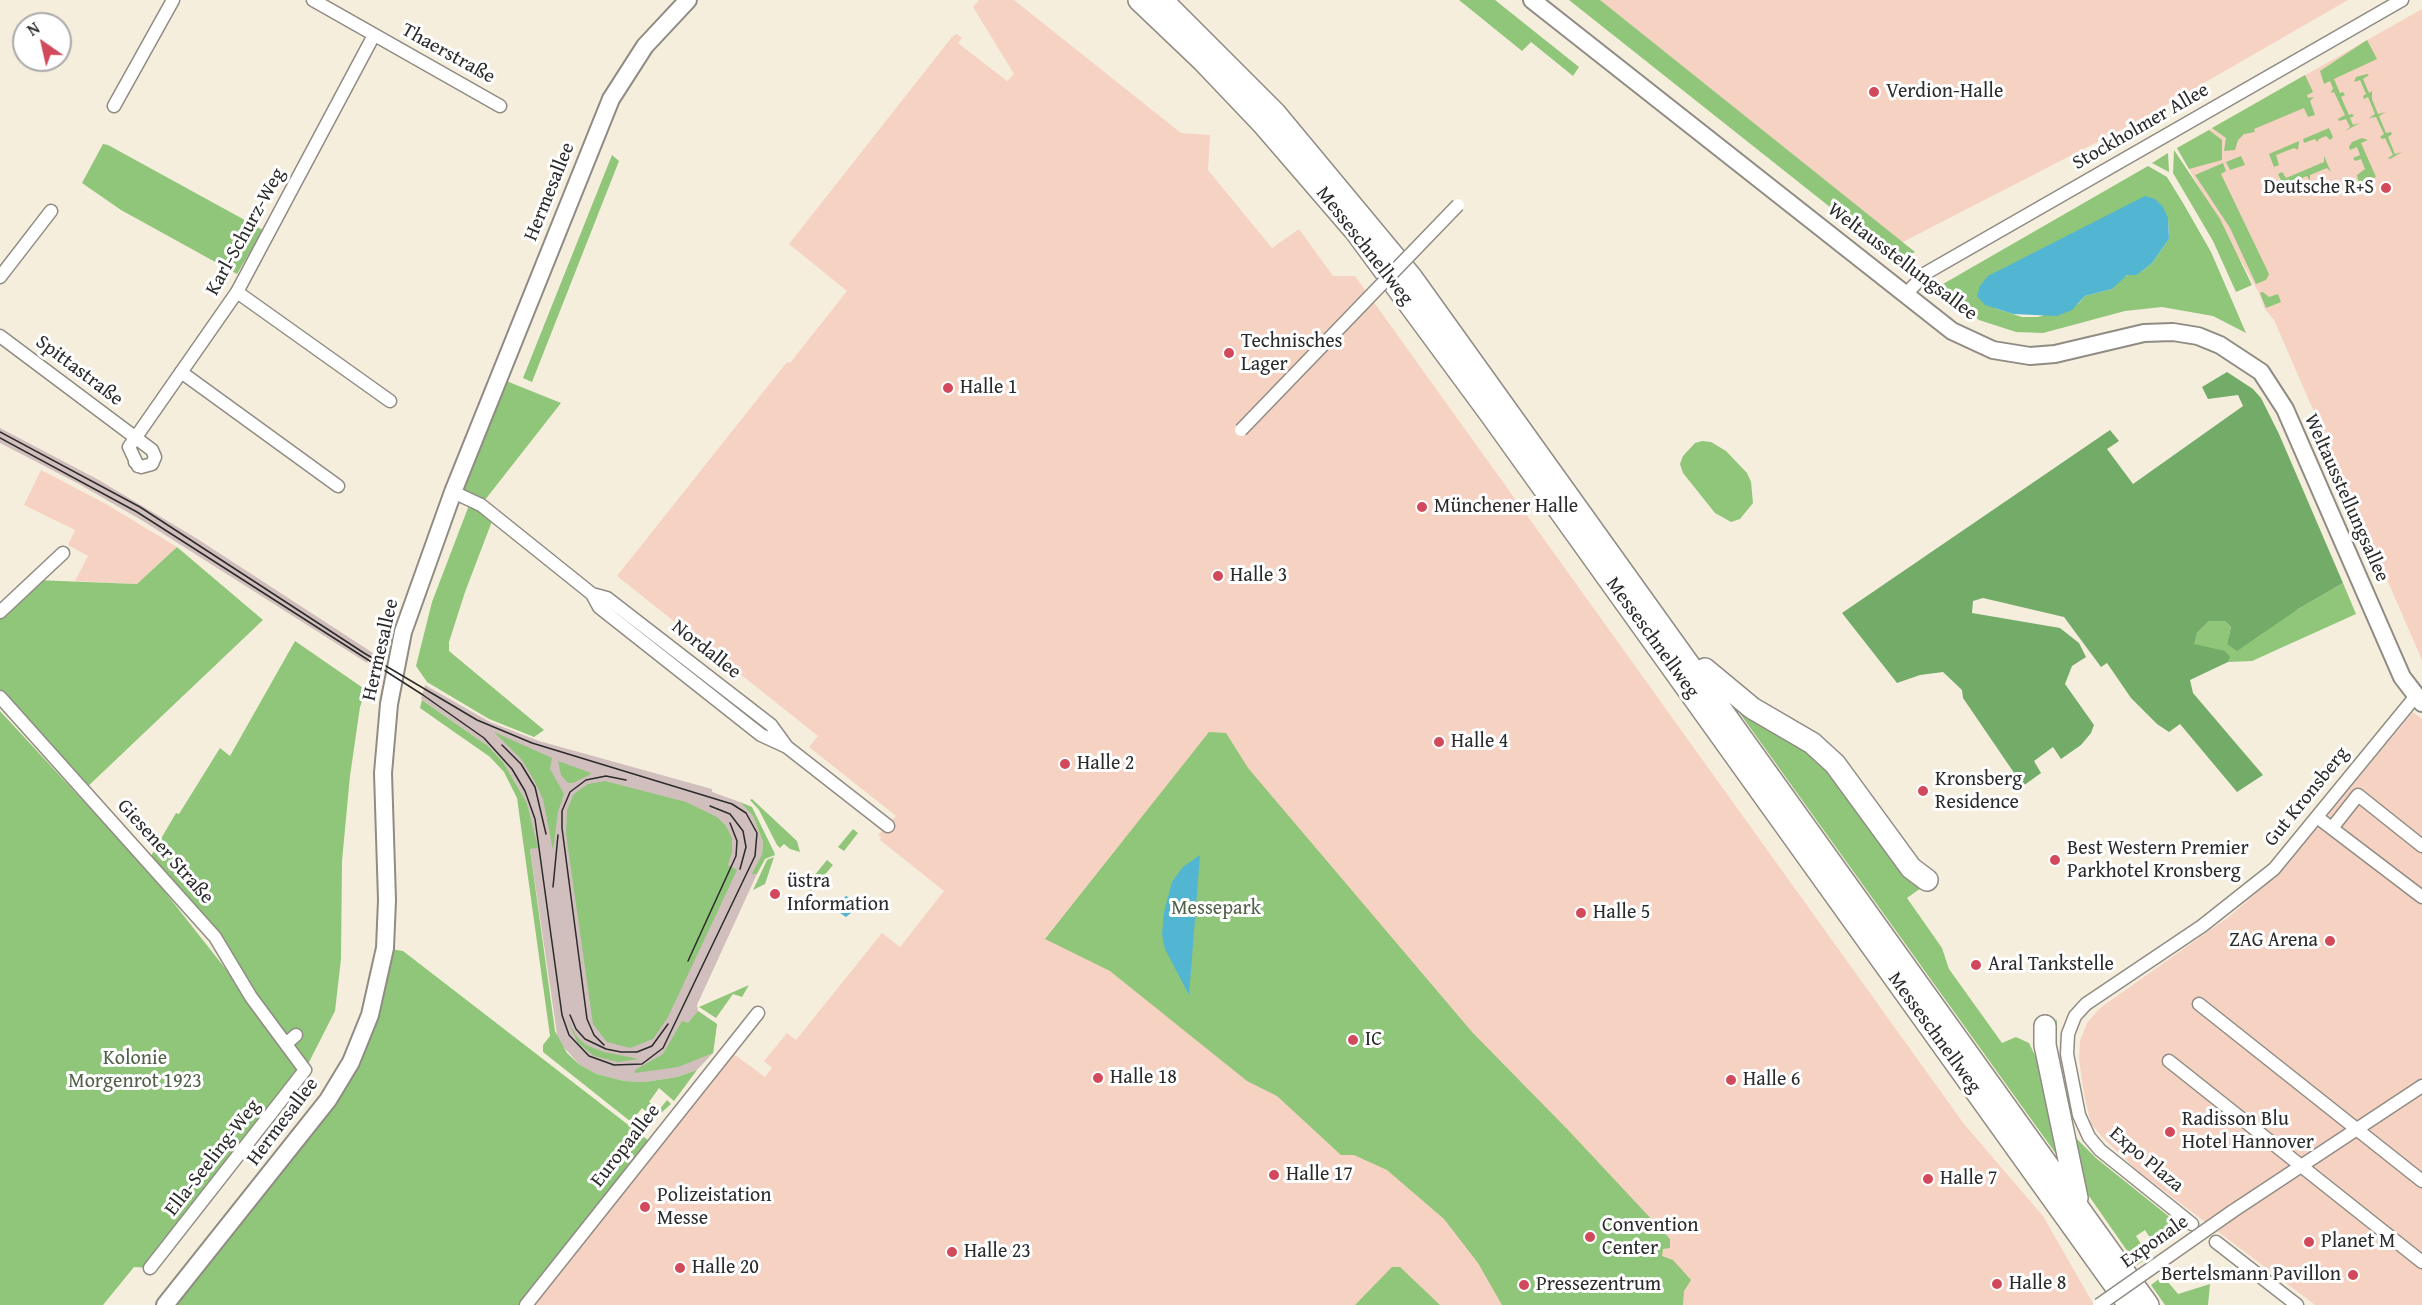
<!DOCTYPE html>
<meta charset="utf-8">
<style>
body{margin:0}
#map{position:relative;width:2422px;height:1305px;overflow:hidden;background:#f6eedd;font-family:"Gentium Book Plus",serif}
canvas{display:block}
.north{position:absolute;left:12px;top:12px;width:60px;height:60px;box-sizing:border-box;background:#fff;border:2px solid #aaa;border-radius:50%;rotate:326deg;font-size:16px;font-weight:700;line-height:24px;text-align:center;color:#2b2b2b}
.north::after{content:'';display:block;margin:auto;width:21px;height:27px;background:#d1495b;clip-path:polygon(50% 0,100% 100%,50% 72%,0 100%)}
</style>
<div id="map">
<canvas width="2422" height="1305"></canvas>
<div class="north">N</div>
</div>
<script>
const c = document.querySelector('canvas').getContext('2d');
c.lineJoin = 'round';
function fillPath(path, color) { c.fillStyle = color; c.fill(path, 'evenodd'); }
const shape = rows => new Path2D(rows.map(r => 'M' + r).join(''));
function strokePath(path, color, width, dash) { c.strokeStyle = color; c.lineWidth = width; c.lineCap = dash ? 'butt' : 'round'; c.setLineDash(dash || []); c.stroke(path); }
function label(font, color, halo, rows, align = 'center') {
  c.font = font + ' "Gentium Book Plus",serif'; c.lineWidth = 6; c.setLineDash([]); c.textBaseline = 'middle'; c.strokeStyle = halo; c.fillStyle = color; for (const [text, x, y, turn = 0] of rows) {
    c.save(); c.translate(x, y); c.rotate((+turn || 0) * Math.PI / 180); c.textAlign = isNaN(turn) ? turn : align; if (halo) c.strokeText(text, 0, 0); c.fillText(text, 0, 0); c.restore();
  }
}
const built = shape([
 [979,0,1014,0,1181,133,1210,135,1208,170,1272,248,1299,229,1333,276,1355,276,1964,1124,2043,1216,2094,1305,527,1305,727,1049,765,1077,772,1068,764,1061,787,1033,796,1040,882,933,900,947,944,891,880,840,881,837,878,835,896,816,809,747,818,736,617,576,787,362,790,363,847,291,789,244,952,37,957,34,962,38,958,43,1007,81,1014,74,973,7],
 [1583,0,2348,0,2138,121,1895,246],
 [2422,9,2422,660,2274,320,2265,309,2258,291,2177,148],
 [41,470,106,504,177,547,137,584,75,581,88,556,68,545,75,530,24,505],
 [2413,712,2422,719,2422,1305,2315,1305,2139,1172,2106,1141,2091,1124,2084,1094,2079,1059,2080,1041,2087,1023,2100,1008,2230,916,2284,868]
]);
const industrial = shape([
 [0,428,97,479,196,538,373,653,367,663,143,521,79,484,0,443],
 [425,685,490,722,539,741,712,789,712,792,740,802,753,816,763,842,762,854,753,873,757,874,697,1005,698,1011,717,1024,713,1053,697,1070,677,1077,645,1082,624,1081,597,1074,580,1065,558,1041,530,849,537,847,527,803,503,762,488,746,421,699]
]);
const green = shape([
 [1459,0,1495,0,1579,67,1573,76,1531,42,1522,51],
 [1569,0,1600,0,1915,252,1898,261],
 [2367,40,2377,59,2334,79,2340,93,2343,92,2345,95,2341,97,2349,115,2352,114,2354,116,2350,118,2353,125,2360,123,2345,131,2350,127,2346,119,2339,121,2338,119,2345,115,2334,92,2331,93,2333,88,2330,81,2324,84,2320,71],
 [2367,74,2369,75,2363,79,2369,93,2372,91,2372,99,2378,114,2386,112,2379,116,2386,133,2391,132,2392,134,2388,137,2395,154,2402,152,2390,159,2388,158,2393,155,2385,138,2382,139,2380,137,2384,134,2376,117,2369,118,2375,114,2368,97,2364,99,2363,96,2366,94,2360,80,2354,82,2356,77],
 [2305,75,2313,92,2307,95,2308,98,2314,97,2310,101,2315,115,2308,117,2304,108,2254,129,2255,132,2244,134,2238,140,2235,150,2224,151,2226,138,2212,128],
 [2329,128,2333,137,2330,140,2326,136,2319,139,2317,142,2315,139,2304,143,2303,139],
 [2209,130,2222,140,2222,160,2189,169,2177,148],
 [2362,138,2368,140,2361,143,2376,177,2359,184,2357,175,2365,169,2361,159,2355,161,2353,158,2360,155,2357,147,2350,150,2349,147,2352,142],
 [2299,141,2298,150,2294,148,2276,155,2279,165,2274,167,2269,154],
 [103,144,108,145,263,230,237,274,121,210,82,183],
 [2174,150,2220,219,2252,285,2236,292,2213,241,2173,173],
 [2168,153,2169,172,2152,163],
 [612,155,619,161,532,382,523,378],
 [2241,156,2245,165,2230,170,2226,162],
 [2324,156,2331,172,2327,168,2310,175,2310,181,2307,176,2288,184,2290,190,2286,191,2278,174,2282,172,2286,178,2324,162],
 [2223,163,2226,171,2221,174,2269,274,2266,280,2256,284,2230,228,2195,175],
 [2148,166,2167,177,2183,203,2211,252,2246,333,2213,316,2162,307,2125,311,2043,333,2016,332,1979,320,1942,291,1943,284],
 [2168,218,2169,239,2152,263,2137,275,2130,274,2121,278,2112,289,2085,296,2078,304,2038,317,2022,317,1994,308],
 [2263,292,2269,297,2278,294,2281,302,2266,308,2260,293],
 [499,378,561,403,481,505,494,516,465,592,449,642,449,651,544,730,534,737,489,719,427,682,416,666,432,602,471,500,453,492],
 [1702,441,1711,442,1726,451,1747,473,1751,482,1753,503,1740,519,1731,522,1715,513,1683,473,1680,464,1683,456,1695,443],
 [177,547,263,620,84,790,0,697,0,612,35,580,137,584],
 [2343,583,2356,614,2252,661,2228,662,2229,657,2193,644,2197,633,2209,621,2225,621,2231,627,2227,644,2298,609],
 [295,641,366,690,360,707,350,776,342,861,341,959,335,1011,305,1070,150,1268,134,1267,103,1305,0,1305,0,711,150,873,288,1048,215,937,148,861,176,813,179,814,220,748,230,756],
 [422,700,488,746,503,762,527,803,538,848,530,849,555,1031,567,1053,580,1065,597,1074,624,1081,645,1082,677,1077,697,1070,674,1101,659,1088,649,1102,659,1110,667,1100,671,1104,661,1113,651,1110,648,1113,642,1108,635,1117,644,1124,640,1129,543,1052,543,1045,550,1036,517,798,504,772,490,757,420,708],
 [1731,701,1806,744,1925,885,1907,898,1942,948,1949,969,2002,1043,2016,1037,2029,1043,2044,1074,2059,1158],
 [494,732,552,758,550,769,564,794,558,812,553,850,543,799,534,780,522,760],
 [1209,732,1226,733,1248,768,1472,1032,1569,1131,1670,1239,1670,1248,1663,1249,1662,1256,1673,1260,1691,1280,1684,1291,1683,1305,1502,1305,1478,1263,1444,1219,1387,1170,1354,1155,1341,1155,1277,1096,1247,1081,1110,971,1045,939],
 [558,761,591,773,591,774,573,783,568,783,561,775],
 [605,781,686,802,717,817,726,826,732,838,732,852,728,865,737,870,668,1017,653,1039,630,1048,607,1042,593,1024,566,834,567,810,574,794,588,784],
 [752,799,797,841,800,852,790,849,784,844,780,848,777,845,759,810,750,800],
 [740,802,752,807,774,852,775,855,765,859,757,874,752,874,762,854,763,842,753,816],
 [853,829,858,833,844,851,838,847],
 [774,857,765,884,753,890,767,860],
 [827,860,833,865,811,891,805,887],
 [385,948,403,951,653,1144,526,1305,165,1305,351,1062],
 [749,985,742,997,733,994,716,1018,699,1007],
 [698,1011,717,1024,713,1053,678,1067,635,1073,635,1070,663,1054,682,1021,688,1023],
 [566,1018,577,1037,586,1045,604,1052,639,1059,618,1062,594,1056,578,1043],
 [2057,1019,2057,1053,2075,1137,2096,1158,2177,1223,2152,1241,2145,1230,2136,1236,2149,1257,2137,1265,2082,1186,2055,1074,2054,1027],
 [1392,1267,1400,1267,1440,1305,1355,1305],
 [2163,1276,2178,1294,2210,1284,2208,1305,2165,1305,2151,1285]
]);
const forest = shape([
 [2227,372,2253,389,2261,398,2279,434,2343,583,2298,609,2237,651,2227,644,2231,627,2225,621,2209,621,2197,633,2194,644,2225,651,2230,657,2228,662,2190,680,2193,693,2263,775,2237,792,2180,724,2169,732,2157,724,2131,698,2107,663,2101,667,2064,617,1983,598,1973,601,1972,613,2060,628,2079,643,2086,657,2072,666,2065,684,2094,725,2091,733,2081,745,2061,759,2053,747,2034,761,2041,773,2023,786,1963,698,1962,690,1943,672,1920,675,1897,683,1842,613,2110,430,2119,441,2107,449,2133,484,2243,406,2238,395,2208,399,2202,387]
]);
const water = shape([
 [2145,196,2155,199,2163,207,2168,218,2169,239,2152,263,2137,275,2127,275,2112,289,2085,296,2072,310,2057,316,2013,314,1985,305,1977,296,1980,286,1988,276],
 [1200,855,1189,995,1165,949,1162,935,1164,912,1172,882,1183,867],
 [846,896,856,900,860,906,846,917,840,913,842,906,839,902]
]);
const street = shape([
 [313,0,500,106],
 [114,106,173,0],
 [0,277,51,211],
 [237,292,390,401],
 [1906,294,1926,273,2402,0],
 [0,336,152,450,155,457,152,464,141,467,135,462],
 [181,372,338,486],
 [138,466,129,447,237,292,374,35],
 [453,492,481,505,592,594,607,598,771,725,787,747],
 [592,594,599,607,761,735,787,747,888,826],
 [0,612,63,553],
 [0,697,215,937,251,997,305,1070,150,1268],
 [2317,817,2422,897],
 [2332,828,2358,795,2422,846],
 [2199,1004,2422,1181],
 [286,1044,296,1035],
 [2169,1061,2422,1262],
 [2233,1211,2422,1086],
 [2192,1224,2100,1150,2089,1137,2079,1115,2067,1054,2068,1034,2075,1016,2086,1004,2202,926,2274,869,2415,697],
 [2216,1242,2297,1305],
 [526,1305,758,1013]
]);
const secondary = shape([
 [1532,0,1952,331,1993,350,2030,356,2055,354,2144,333,2173,332,2198,336,2220,345,2261,372,2285,409,2402,677,2422,703],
 [165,1305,328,1100,351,1062,370,1015,385,948,387,900,383,773,389,704,403,632,453,492,611,99,645,46,688,0]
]);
const highway = shape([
 [1139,0,1203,61,1262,123,1356,232,1491,415,2129,1305],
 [1162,0,1275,113,1412,278,2148,1305],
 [1705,669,1752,708,1812,743,1835,764,1911,868,1927,880],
 [2045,1026,2045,1045,2077,1198]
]);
const tram = shape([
 [0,432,140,507,364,653,477,720,532,743,732,804,746,813,757,833,755,856,663,1048,642,1064,614,1065,589,1056,569,1035,562,1015,535,819,525,791,512,769,484,738,423,695,137,512,0,438],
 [502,745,521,764,535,787,546,834],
 [710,806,730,814,743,831,746,847,740,869],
 [553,887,558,835],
 [688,961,736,856,737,841,730,823],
 [570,1015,576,1029,585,1039,606,1049,621,1052,637,1052,652,1046,668,1024],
 [604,1045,594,1035,587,1019,562,828,562,811,570,792,586,780,606,776,626,780]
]);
const streetBridge = shape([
 [1241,430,1458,205],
 [2099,1305,2233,1211]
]);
const markers = [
 [1874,92,6,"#d1495b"],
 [2386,188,6,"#d1495b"],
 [1229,353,6,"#d1495b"],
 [948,388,6,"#d1495b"],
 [1422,507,6,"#d1495b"],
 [1218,576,6,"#d1495b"],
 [1439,742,6,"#d1495b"],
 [1065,764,6,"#d1495b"],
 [1923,791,6,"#d1495b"],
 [2055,860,6,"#d1495b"],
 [775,894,6,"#d1495b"],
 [1581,913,6,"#d1495b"],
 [2330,941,6,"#d1495b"],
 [1976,965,6,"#d1495b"],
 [1353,1040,6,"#d1495b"],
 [1098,1078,6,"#d1495b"],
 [1731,1080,6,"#d1495b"],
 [2170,1132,6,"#d1495b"],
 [1274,1175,6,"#d1495b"],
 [1928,1179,6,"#d1495b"],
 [645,1207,6,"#d1495b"],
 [1590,1237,6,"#d1495b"],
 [2309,1242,6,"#d1495b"],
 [952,1252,6,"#d1495b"],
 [680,1268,6,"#d1495b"],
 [2353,1275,6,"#d1495b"],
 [1997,1284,6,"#d1495b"],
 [1524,1285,6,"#d1495b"]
];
const streetNames = [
 ["Thaerstraße",448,54,29],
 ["Stockholmer Allee",2141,127,-30],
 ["Hermesallee",550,192,-68],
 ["Karl-Schurz-Weg",246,232,-61],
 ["Messeschnellweg",1364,246,52],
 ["Weltausstellungsallee",1902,262,37],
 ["Spittastraße",79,371,37],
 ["Weltausstellungsallee",2346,498,66],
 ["Messeschnellweg",1652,638,54],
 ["Hermesallee",381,650,-77],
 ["Nordallee",706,650,38],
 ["Gut Kronsberg",2307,797,-51],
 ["Giesener Straße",165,852,48],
 ["Messeschnellweg",1934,1033,54],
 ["Hermesallee",283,1122,-53],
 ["Europaallee",626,1146,-52],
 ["Ella-Seeling-Weg",213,1158,-52],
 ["Expo Plaza",2146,1160,40],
 ["Exponale",2155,1242,-35]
];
const poiNames = [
 ["Verdion-Halle",1886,92],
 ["Deutsche R+S",2374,188,"right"],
 ["Technisches",1241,342],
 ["Lager",1241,365],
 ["Halle 1",960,388],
 ["Münchener Halle",1434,507],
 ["Halle 3",1230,576],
 ["Halle 4",1451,742],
 ["Halle 2",1077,764],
 ["Kronsberg",1935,780],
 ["Residence",1935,803],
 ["Best Western Premier",2067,849],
 ["Parkhotel Kronsberg",2067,872],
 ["üstra",787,882],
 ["Information",787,905],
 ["Halle 5",1593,913],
 ["ZAG Arena",2318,941,"right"],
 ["Aral Tankstelle",1988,965],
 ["IC",1365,1040],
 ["Halle 18",1110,1078],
 ["Halle 6",1743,1080],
 ["Radisson Blu",2182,1120],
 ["Hotel Hannover",2182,1143],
 ["Halle 17",1286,1175],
 ["Halle 7",1940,1179],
 ["Polizeistation",657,1196],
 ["Messe",657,1219],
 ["Convention",1602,1226],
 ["Center",1602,1249],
 ["Planet M",2321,1242],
 ["Halle 23",964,1252],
 ["Halle 20",692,1268],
 ["Bertelsmann Pavillon",2341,1275,"right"],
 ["Halle 8",2009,1284],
 ["Pressezentrum",1536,1285]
];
const parkNames = [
 ["Messepark",1216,909],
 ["Kolonie",135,1059],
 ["Morgenrot 1923",135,1082]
];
fillPath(built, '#f6d2c3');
fillPath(industrial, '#d1bfbd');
fillPath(green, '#8fc679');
fillPath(forest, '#73ab69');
fillPath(water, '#52b5d1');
strokePath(street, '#908c84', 15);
strokePath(secondary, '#908c84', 20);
strokePath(highway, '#908c84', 24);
strokePath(street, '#fff', 12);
strokePath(secondary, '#fff', 16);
strokePath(highway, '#fff', 21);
strokePath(tram, '#2b2b2b', 1.5);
strokePath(streetBridge, '#908c84', 15, []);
strokePath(streetBridge, '#fff', 12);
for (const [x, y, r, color] of markers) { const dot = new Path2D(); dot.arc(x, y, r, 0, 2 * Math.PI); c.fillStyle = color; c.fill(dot); strokePath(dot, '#fff', 2); }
label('20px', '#2b2b2b', '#fff', streetNames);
label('20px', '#2b2b2b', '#fff', poiNames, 'left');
label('20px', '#4e6146', '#fff', parkNames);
</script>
